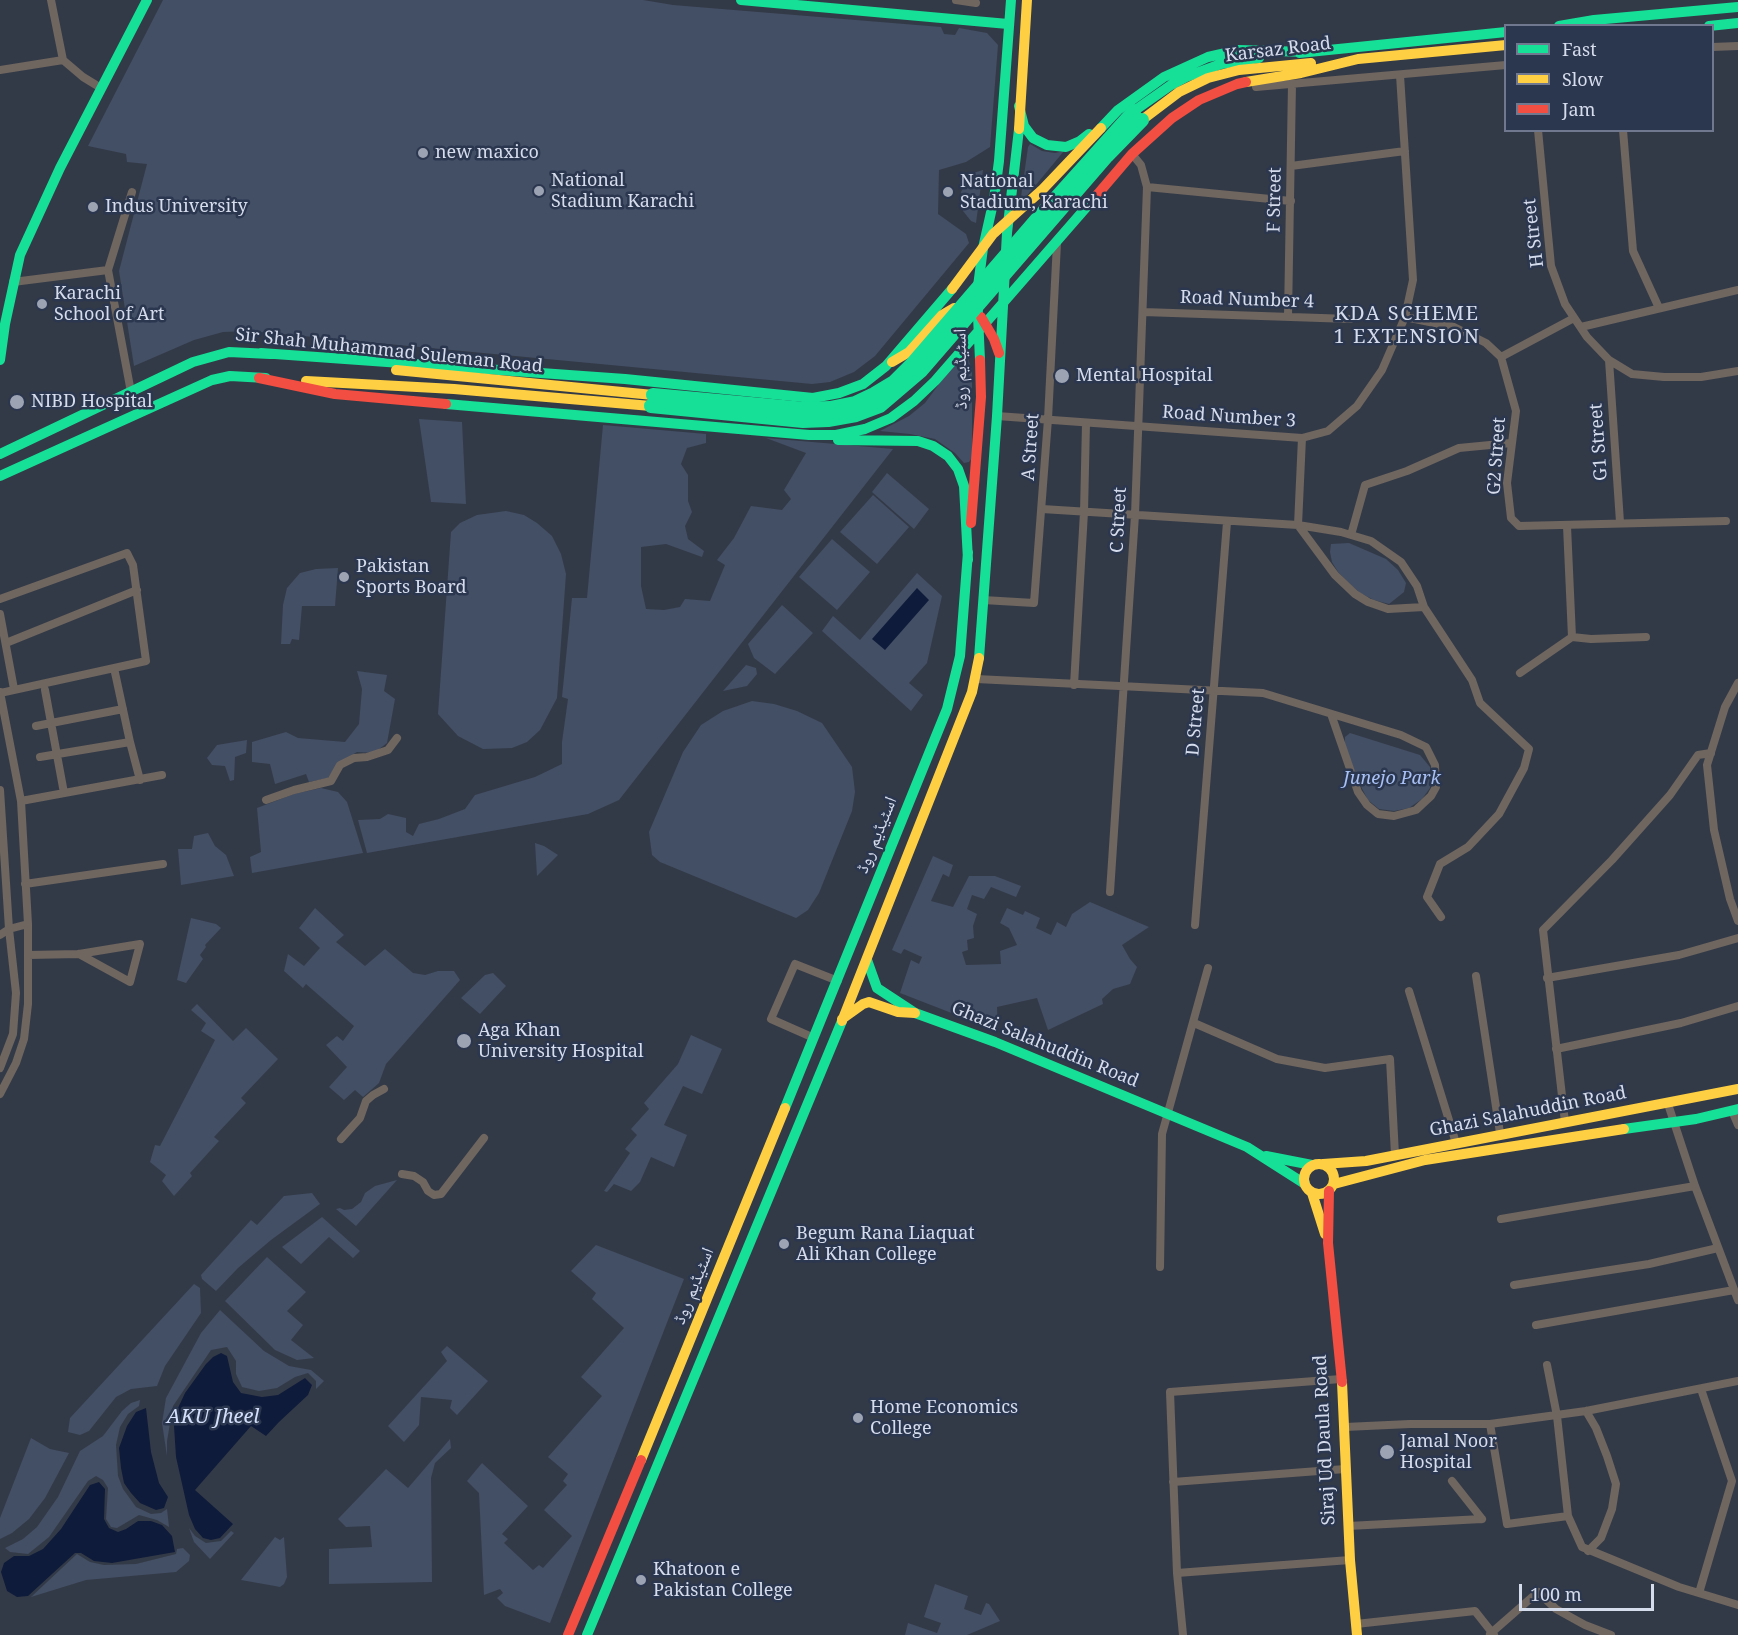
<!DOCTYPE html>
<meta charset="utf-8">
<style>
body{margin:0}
#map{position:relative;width:1738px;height:1635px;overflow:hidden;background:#333a47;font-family:"Noto Serif",serif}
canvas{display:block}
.legend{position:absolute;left:1504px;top:24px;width:210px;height:108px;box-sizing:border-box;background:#2b364f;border:2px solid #6f788e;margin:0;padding:8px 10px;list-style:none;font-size:18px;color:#d5dcec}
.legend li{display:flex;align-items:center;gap:12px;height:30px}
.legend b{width:30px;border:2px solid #6f788e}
.scale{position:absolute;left:1519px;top:1584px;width:135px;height:27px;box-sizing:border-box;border:3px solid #d5dcec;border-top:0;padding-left:8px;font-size:18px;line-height:21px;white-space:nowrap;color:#d5dcec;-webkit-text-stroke:4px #2b364f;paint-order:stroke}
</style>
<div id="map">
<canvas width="1738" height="1635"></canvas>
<ul class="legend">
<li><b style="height:8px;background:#16e098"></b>Fast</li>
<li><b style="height:8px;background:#ffcf43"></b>Slow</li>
<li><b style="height:8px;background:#f24e42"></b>Jam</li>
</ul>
<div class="scale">100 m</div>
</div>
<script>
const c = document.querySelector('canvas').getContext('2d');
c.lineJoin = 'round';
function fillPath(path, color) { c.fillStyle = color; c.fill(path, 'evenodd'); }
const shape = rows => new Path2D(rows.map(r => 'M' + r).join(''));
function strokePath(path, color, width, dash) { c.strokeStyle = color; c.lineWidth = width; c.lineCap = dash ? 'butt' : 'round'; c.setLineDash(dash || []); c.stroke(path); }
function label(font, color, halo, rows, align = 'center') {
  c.font = font + ' "Noto Serif","Noto Naskh Arabic",serif'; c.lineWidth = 5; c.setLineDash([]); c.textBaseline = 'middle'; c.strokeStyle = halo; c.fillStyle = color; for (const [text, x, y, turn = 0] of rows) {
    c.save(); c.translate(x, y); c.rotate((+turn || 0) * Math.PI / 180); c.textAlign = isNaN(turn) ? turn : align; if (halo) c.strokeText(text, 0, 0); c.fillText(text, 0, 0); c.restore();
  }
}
const green = shape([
 [163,0,643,0,673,5,941,27,944,34,955,35,959,28,987,33,998,45,990,147,966,162,939,170,938,214,966,234,969,243,875,356,854,372,830,382,812,384,250,331,223,332,194,340,134,366,119,271,147,164,127,162,126,154,88,146],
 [1030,144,1042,151,1055,153,1064,151,1020,204,1028,147],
 [983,170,976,223,971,221,963,211,961,192,970,174],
 [962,353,966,354,972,369,972,458,969,462,964,463,955,453,935,439,910,434,880,431,909,416,925,403],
 [419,419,462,422,466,504,431,502],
 [603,425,706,434,706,443,687,448,681,464,688,475,688,501,692,512,685,526,688,539,704,551,702,557,666,544,641,547,641,586,646,609,664,610,680,607,685,599,710,601,725,565,717,560,734,538,751,506,782,510,791,499,784,490,806,453,766,438,893,449,619,800,588,814,367,853,358,820,380,819,388,814,406,818,406,832,413,836,419,824,439,819,465,809,475,795,535,777,562,764,562,742,568,699,562,697,572,598,587,598],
 [887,473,929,509,914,529,872,492],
 [873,495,909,527,877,564,840,532],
 [506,511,524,515,537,523,552,536,561,554,566,574,557,698,540,730,527,742,512,748,483,749,458,736,438,714,451,532,460,523,477,515],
 [832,539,870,572,837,610,799,577],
 [1349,543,1386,559,1398,570,1406,583,1404,592,1389,604,1374,600,1360,593,1349,583,1338,572,1332,562,1330,552,1331,544],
 [338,568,335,606,302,606,299,640,292,639,290,644,281,644,283,605,287,588,300,573,316,569],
 [917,573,942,596,927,663,909,683,923,695,911,711,822,631,833,616,860,640],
 [782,605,813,633,775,674,754,658,748,644],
 [746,665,756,668,757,674,747,686,723,691],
 [357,671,387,675,384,691,395,699,387,743,374,753,357,752,338,763,328,778,309,782,306,774,275,784,270,764,252,762,252,742,286,732,298,738,345,742,359,724,362,689],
 [752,701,774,704,797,711,822,723,852,767,855,792,852,811,819,893,808,910,796,918,660,862,652,855,649,832,683,752,701,725,723,711],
 [1350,733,1420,755,1430,767,1432,778,1430,788,1422,799,1409,808,1394,811,1379,809,1368,800,1358,781,1345,745,1345,737],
 [247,740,246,753,235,757,234,780,230,781,225,766,212,765,207,758,217,745],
 [321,788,338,792,347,802,363,853,252,873,250,857,261,852,257,808,294,794],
 [208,833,215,846,226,855,234,876,181,885,178,849,192,849,194,836],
 [535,843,544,846,558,855,537,876],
 [933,856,953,865,949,877,943,874,931,901,953,907,969,876,995,876,1021,886,1016,897,991,887,984,899,972,895,967,909,977,914,973,926,974,938,967,940,968,950,962,952,966,965,1001,964,1000,951,1017,945,1009,928,1000,923,1007,908,1023,915,1025,911,1040,918,1036,928,1051,935,1057,922,1066,927,1072,914,1090,902,1149,927,1122,945,1130,959,1137,967,1130,984,1113,989,1102,999,1103,1004,1048,1030,1037,998,997,1007,998,1031,900,993,911,960,919,964,922,957,904,949,901,954,892,950],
 [315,908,344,935,336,942,365,966,385,949,413,973,425,975,438,971,454,971,460,980,386,1064,379,1083,363,1097,355,1090,344,1100,329,1087,347,1067,326,1045,337,1036,343,1041,354,1026,306,984,303,988,284,971,288,954,304,966,320,948,299,928],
 [191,918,216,924,221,928,205,945,206,947,200,955,203,959,186,983,177,980],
 [493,973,506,986,480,1014,461,998,485,975],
 [197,1004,233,1041,246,1028,278,1059,241,1098,246,1103,214,1137,219,1141,190,1173,192,1176,174,1196,162,1181,166,1175,150,1162,155,1145,160,1146,215,1040,201,1031,206,1023,191,1010],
 [691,1035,722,1049,702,1094,683,1086,664,1125,687,1135,674,1167,651,1157,640,1182,631,1191,614,1184,607,1192,604,1191,630,1153,625,1149,637,1135,631,1129,649,1109,644,1103,678,1064],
 [397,1180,356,1226,336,1209,340,1208,344,1210,352,1209,361,1202,365,1193,375,1186],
 [312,1193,320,1204,271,1240,238,1268,216,1291,202,1279,201,1275,251,1220,257,1225,284,1196],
 [322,1217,360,1251,353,1258,329,1237,301,1264,282,1247],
 [596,1245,684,1279,550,1623,505,1606,497,1598,503,1593,500,1589,484,1595,479,1493,467,1481,482,1463,528,1506,502,1534,508,1539,504,1543,533,1570,539,1565,543,1568,572,1536,544,1510,567,1485,563,1481,568,1474,548,1457,602,1396,581,1377,624,1328,592,1299,596,1293,571,1271],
 [267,1257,306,1292,287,1311,303,1325,291,1340,314,1358,297,1360,275,1350,225,1301],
 [194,1284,200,1288,201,1313,165,1366,157,1386,131,1389,116,1397,89,1431,80,1435,68,1432,70,1418],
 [220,1310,264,1351,289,1366,311,1370,324,1381,316,1389,316,1381,308,1373,295,1377,277,1388,259,1391,242,1387,236,1374,236,1361,227,1347,211,1350,173,1406,167,1441,167,1456,162,1423,166,1398,201,1333],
 [447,1346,488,1381,457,1415,450,1408,452,1400,421,1397,419,1425,404,1442,388,1426,447,1361,441,1352],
 [140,1400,139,1406,128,1414,120,1427,116,1445,118,1476,123,1489,136,1507,151,1514,161,1513,167,1509,169,1527,157,1520,139,1515,117,1528,111,1527,106,1519,108,1488,103,1480,96,1476,88,1481,49,1537,28,1554,10,1552,5,1548,23,1539,37,1527,58,1497,80,1451,103,1436,122,1411,131,1403],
 [31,1438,50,1449,69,1453,45,1498,29,1519,12,1533,0,1539,0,1518],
 [450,1439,451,1448,435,1463,431,1478,432,1582,329,1584,329,1549,372,1547,370,1526,346,1527,338,1519,386,1469,408,1488],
 [189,1528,195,1536,206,1543,221,1541,231,1531,234,1533,210,1559,194,1542],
 [275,1537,280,1540,284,1537,287,1577,284,1584,280,1587,275,1586,241,1580],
 [183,1548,190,1555,189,1561,176,1572,86,1580,31,1597,77,1554,90,1562,104,1565,136,1564,176,1554,177,1549],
 [935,1584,968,1596,964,1609,981,1615,986,1603,989,1604,1000,1621,967,1635,905,1635,908,1623,937,1633,941,1623,924,1617]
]);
const water = shape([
 [917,588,929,600,885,650,872,639],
 [221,1353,227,1356,233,1382,241,1393,262,1397,278,1395,305,1378,312,1385,308,1395,279,1422,266,1436,251,1426,195,1490,233,1524,220,1538,211,1540,203,1538,195,1529,189,1515,176,1457,174,1426,178,1408,185,1393,206,1364,213,1357],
 [146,1408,151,1452,159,1483,168,1497,164,1508,156,1510,140,1503,131,1493,124,1483,121,1468,119,1448,127,1426,136,1412],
 [99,1482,105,1489,104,1519,109,1528,118,1532,126,1529,138,1521,151,1521,162,1525,172,1536,175,1552,112,1563,94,1561,81,1553,75,1553,28,1596,17,1597,7,1591,1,1572,4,1563,14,1556,29,1556,43,1549,61,1529,90,1485]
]);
const street = shape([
 [51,0,63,60,83,77,101,88],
 [956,0,976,3],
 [1712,47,1738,46],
 [0,70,63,60],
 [1256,87,1506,65],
 [1538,130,1551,266,1565,304,1587,337,1609,360,1632,374,1664,377,1701,377,1738,371],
 [1623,130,1633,251,1659,308],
 [1291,166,1405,151],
 [1147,187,1291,201],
 [13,282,108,270],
 [1143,312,1350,319],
 [1288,316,1292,84],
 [1405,317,1454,327,1486,343,1501,357,1516,411,1507,483,1511,518,1519,526,1726,521],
 [1581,327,1738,290],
 [1501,357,1574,318],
 [1609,360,1620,522],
 [131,392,108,270,132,192],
 [997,416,1302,438,1328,431,1357,406,1382,370,1405,317,1413,280,1400,75],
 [1302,438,1298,525,1335,575,1355,594,1368,602,1388,609,1424,607],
 [1042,509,1298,525,1341,532,1371,541,1401,562,1417,586,1424,607,1472,680,1480,703,1529,749,1524,768,1499,814,1468,847,1440,864,1427,897,1441,917],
 [1567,526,1572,637,1591,639,1646,637],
 [1351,535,1365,485,1407,471,1459,448,1511,443],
 [0,599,127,553,133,565,146,661,0,693],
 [983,600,1034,603,1048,419,1057,243],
 [0,614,14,689],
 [6,643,137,590],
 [114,668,130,742,140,780],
 [1520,673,1572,637],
 [976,679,1263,693,1401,735,1426,747,1435,765,1436,787,1431,796,1416,810,1394,816,1378,814,1367,805,1358,792,1331,714],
 [1738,683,1725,707,1707,765,1714,830,1730,899,1738,921],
 [1074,685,1084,512,1086,423],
 [45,690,64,793],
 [0,692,21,801,28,924,28,1004,24,1039,16,1063,0,1094],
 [36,726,123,709],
 [40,757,130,742],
 [0,790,9,929,16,993,13,1034,0,1068],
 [266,800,294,790,331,781,340,765,354,758,367,757,388,750,397,738],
 [21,801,162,775],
 [25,884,163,864],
 [1110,892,1135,515,1147,187,1141,165,1132,154],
 [1195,925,1227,522],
 [0,935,9,929,28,924],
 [28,955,79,954,140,944,130,982,79,954],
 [1476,976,1500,1133],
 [1547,978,1679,955,1738,938],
 [1409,991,1456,1143],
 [1194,1023,1277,1059,1325,1068,1390,1059,1395,1155],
 [814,1038,771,1019,795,964,838,981],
 [1556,1049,1681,1023,1738,1006],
 [1668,1104,1695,1186,1738,1300],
 [1732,1111,1738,1125],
 [1565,1122,1543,930,1612,860,1670,795,1698,755,1711,753],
 [341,1139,360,1118,366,1101,373,1095,384,1089],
 [402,1174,414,1176,423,1182,428,1191,434,1195,441,1194,484,1138],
 [1501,1219,1695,1186],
 [1160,1267,1162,1134,1208,968],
 [1514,1285,1649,1264,1718,1248],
 [1536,1325,1734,1290],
 [1547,1365,1557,1416,1568,1516,1582,1547,1679,1587,1738,1605],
 [1586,1411,1596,1428,1607,1456,1616,1484,1612,1509,1601,1538,1588,1551],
 [1490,1424,1507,1524,1568,1516],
 [1345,1427,1410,1424,1490,1424,1586,1411,1738,1381],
 [1452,1481,1482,1519],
 [1173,1482,1345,1469],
 [1348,1526,1482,1519],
 [1177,1573,1350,1560],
 [1699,1593,1732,1481,1701,1389],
 [1356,1624,1475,1611,1494,1635],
 [1490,1634,1538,1592,1556,1609,1585,1625,1611,1635],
 [1183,1635,1177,1573,1170,1392,1341,1379]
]);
const fast = shape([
 [741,0,1008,24],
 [1559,26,1594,20,1738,7],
 [1709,26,1738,23],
 [1299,53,1506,32],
 [1019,106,1024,126,1033,138,1047,145,1066,147,1080,141,1089,134],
 [1134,111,1171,85,1186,77,1221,64,1259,58],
 [1101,128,1118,110,1164,77,1208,57,1239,50,1308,52],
 [261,353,625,379,813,398,839,393,863,384,886,366,952,289],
 [0,360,5,324,20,255,60,168,147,0],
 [980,360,977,294,983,248,994,199,999,161,1011,0],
 [446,404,809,435,836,435,865,429,891,418,914,401,935,381,1097,195],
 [838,440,918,441,933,446,948,456,958,469,964,486,968,560],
 [0,454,193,362,229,352,270,354],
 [0,476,212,380,230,376,266,378],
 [979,658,997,416,1007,233,1019,129],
 [867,960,877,988,915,1013,995,1042,1247,1147,1305,1184],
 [785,1108,947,709,960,656,968,552],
 [1624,1129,1696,1119,1738,1109],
 [1266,1156,1312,1165],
 [587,1635,842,1021]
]);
const slow = shape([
 [1246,82,1301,73,1358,59,1506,45],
 [1142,120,1179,92,1208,78,1239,70,1311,63],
 [1019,129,1027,0],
 [952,289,993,234,1043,189,1101,128],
 [892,362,909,352,942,315,954,308,964,308],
 [396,370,653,395],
 [306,381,454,389,651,406],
 [842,1019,863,1004,869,1002,898,1012,915,1013],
 [842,1021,972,692,979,658],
 '1304 1179a15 15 0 1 1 30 0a15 15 0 1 1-30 0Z',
 [1323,1164,1366,1161,1738,1089],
 [1334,1184,1425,1160,1624,1129],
 [1312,1193,1325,1234],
 [1342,1382,1350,1560,1357,1635],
 [641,1460,785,1108]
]);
const jam = shape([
 [1097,195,1132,154,1172,118,1199,100,1237,84,1246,82],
 [981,317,994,339,999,353],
 [259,378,335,394,446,404],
 [971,523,981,397,980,360],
 [1329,1191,1328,1243,1342,1382],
 [568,1635,641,1460]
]);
const fastBridge = shape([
 [653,395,805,409,830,408,855,403,874,394,894,382,912,364,1036,220,1134,111],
 [651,406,803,421,828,420,856,415,880,406,921,371,1107,156,1142,120]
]);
const markers = [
 [423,153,6,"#9ca3b2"],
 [539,191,6,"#9ca3b2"],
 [948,192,6,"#9ca3b2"],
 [93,207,6,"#9ca3b2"],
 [42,304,6,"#9ca3b2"],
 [1062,376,8,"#9ca3b2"],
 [17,402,8,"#9ca3b2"],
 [344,577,6,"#9ca3b2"],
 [464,1041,8,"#9ca3b2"],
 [784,1244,6,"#9ca3b2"],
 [858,1418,6,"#9ca3b2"],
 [1387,1452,8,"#9ca3b2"],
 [641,1580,6,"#9ca3b2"]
];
const streetNames = [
 ["Karsaz Road",1278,50,-7],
 ["F Street",1275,200,-89],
 ["H Street",1534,233,-97],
 ["Road Number 4",1247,300,2],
 ["Sir Shah Muhammad Suleman Road",389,351,6],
 ["اسٹیڈیم روڈ",961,369,-91],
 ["Road Number 3",1229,417,4],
 ["G1 Street",1599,442,-94],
 ["A Street",1031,447,-86],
 ["G2 Street",1497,456,-86],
 ["C Street",1119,520,-87],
 ["D Street",1196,722,-85],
 ["اسٹیڈیم روڈ",877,835,-68],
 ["Ghazi Salahuddin Road",1045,1045,22],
 ["Ghazi Salahuddin Road",1528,1112,-11],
 ["اسٹیڈیم روڈ",694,1286,-68],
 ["Siraj Ud Daula Road",1325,1440,-93]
];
const poiNames = [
 ["new maxico",435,153],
 ["National",551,181],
 ["Stadium Karachi",551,202],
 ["National",960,182],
 ["Stadium, Karachi",960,203],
 ["Indus University",105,207],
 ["Karachi",54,294],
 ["School of Art",54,315],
 ["Mental Hospital",1076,376],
 ["NIBD Hospital",31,402],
 ["Pakistan",356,567],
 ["Sports Board",356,588],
 ["Aga Khan",478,1031],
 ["University Hospital",478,1052],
 ["Begum Rana Liaquat",796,1234],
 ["Ali Khan College",796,1255],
 ["Home Economics",870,1408],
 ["College",870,1429],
 ["Jamal Noor",1400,1442],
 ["Hospital",1400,1463],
 ["Khatoon e",653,1570],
 ["Pakistan College",653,1591]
];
const parkNames = [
 ["Junejo Park",1392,779]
];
const neighbourhoodNames = [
 ["KDA SCHEME",1407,314],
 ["1 EXTENSION",1407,337]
];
const waterNames = [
 ["AKU Jheel",213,1417]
];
fillPath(green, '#434f65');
fillPath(water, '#0f1b3b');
strokePath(street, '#6f6660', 8);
strokePath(fast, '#16e098', 10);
strokePath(slow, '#ffcf43', 10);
strokePath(jam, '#f24e42', 10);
strokePath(fastBridge, '#16e098', 14);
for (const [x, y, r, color] of markers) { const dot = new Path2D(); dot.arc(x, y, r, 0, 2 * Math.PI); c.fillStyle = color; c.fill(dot); strokePath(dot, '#2b364f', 2); }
label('18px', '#d5dcec', '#2b364f', streetNames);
label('18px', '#d5dcec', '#2b364f', poiNames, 'left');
label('italic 18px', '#a8c0f4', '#2b364f', parkNames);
c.letterSpacing = '1.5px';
label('20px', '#d5dcec', '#2b364f', neighbourhoodNames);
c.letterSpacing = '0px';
label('italic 20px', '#d4e0fb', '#2b364f', waterNames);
</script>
